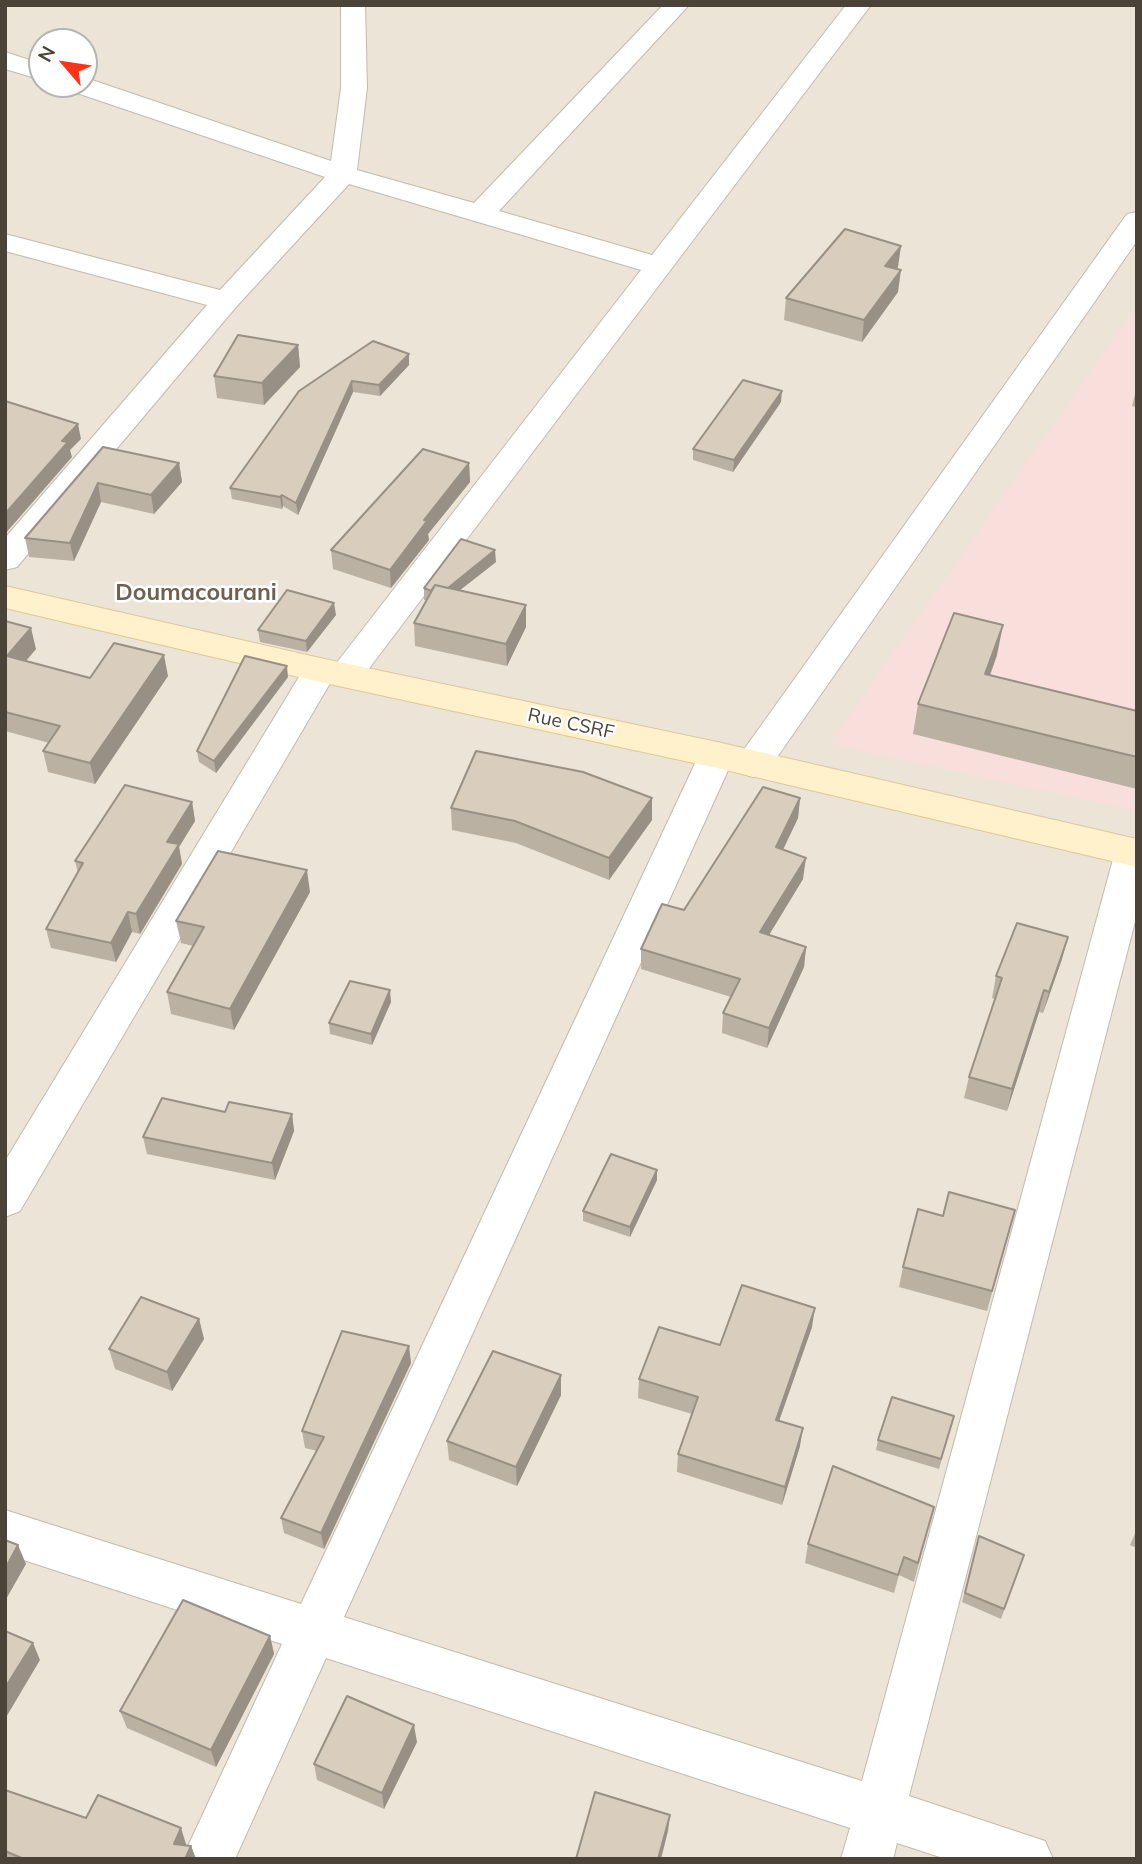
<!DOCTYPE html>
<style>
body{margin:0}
#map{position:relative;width:1142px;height:1864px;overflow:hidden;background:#f6f2ea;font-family:Mulish,sans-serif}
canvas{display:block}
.frame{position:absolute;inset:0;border:7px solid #4b4337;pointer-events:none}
.north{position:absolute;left:28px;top:28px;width:70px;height:70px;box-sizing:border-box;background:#fff;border:2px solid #b7b4af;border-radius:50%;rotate:299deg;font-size:19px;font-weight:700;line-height:28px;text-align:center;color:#4b4337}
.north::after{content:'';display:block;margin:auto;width:24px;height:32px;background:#ff3318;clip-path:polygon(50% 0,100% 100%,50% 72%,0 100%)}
</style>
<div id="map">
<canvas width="1142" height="1864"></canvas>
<div class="frame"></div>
<div class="north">N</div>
</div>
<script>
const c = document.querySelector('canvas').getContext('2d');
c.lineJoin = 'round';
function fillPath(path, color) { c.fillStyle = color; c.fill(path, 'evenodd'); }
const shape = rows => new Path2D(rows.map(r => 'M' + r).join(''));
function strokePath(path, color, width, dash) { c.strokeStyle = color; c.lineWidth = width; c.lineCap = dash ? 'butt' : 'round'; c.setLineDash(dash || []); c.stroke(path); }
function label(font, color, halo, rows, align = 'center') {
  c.font = font + ' Mulish,sans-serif'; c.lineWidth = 5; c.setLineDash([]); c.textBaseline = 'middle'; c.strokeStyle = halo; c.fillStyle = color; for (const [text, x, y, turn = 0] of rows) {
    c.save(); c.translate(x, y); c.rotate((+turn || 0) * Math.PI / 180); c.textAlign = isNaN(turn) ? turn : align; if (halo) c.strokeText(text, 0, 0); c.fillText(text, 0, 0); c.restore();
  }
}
const residential = shape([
 [5,5,1137,5,1137,1859,5,1859],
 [42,42,84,42,84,84,42,84]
]);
const medical = shape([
 [1137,305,1137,811,829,744]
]);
const minor = shape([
 [341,5,365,5,367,88,357,170,474,203,663,5,689,5,499,211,652,255,846,5,871,5,358,683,346,687,332,680,20,1211,5,1217,5,1161,308,662,320,658,335,665,641,270,349,184,236,307,17,567,5,570,5,538,207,305,5,251,5,234,220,290,325,177,68,90,64,84,84,84,86,78,331,161,341,88,341,5],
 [5,52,42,64,42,80,5,69,5,52],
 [1137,212,1137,241,766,773,753,777,740,773,735,764,740,755,1127,214,1137,212],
 [717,742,730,746,735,755,344,1617,862,1781,1115,852,1121,842,1137,839,1137,914,909,1796,1045,1841,1053,1859,946,1859,897,1843,893,1859,841,1859,850,1828,326,1658,235,1859,182,1859,282,1644,5,1554,5,1510,301,1604,699,755,704,746,717,742]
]);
const secondary = shape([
 [5,586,320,658,717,742,1137,839,1137,867,717,768,320,682,5,608,5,586]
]);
const wall = shape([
 [898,267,896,269,898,292,862,342,784,320,786,298],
 [298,345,300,367,264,405,217,398,214,376],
 [409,354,409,365,380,396,353,392,298,515,283,506,282,509,232,499,230,488,299,391],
 [1137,386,1137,407,1132,406],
 [781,402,733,472,693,460,693,449],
 [103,447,179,463,182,482,154,514,101,502,74,561,29,557,25,538],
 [469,463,470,482,428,534,429,540,391,588,333,569,331,550],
 [496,562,460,590,526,605,526,627,507,666,415,646,414,623,426,600,424,600,424,588],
 [336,615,307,652,260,642,258,630],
 [5,621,36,649,26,661,90,678,168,676,95,784,48,772,43,751,49,743,5,731],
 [997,655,990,676,1137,711,1137,789,913,734,918,704],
 [288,677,216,773,199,762,197,751],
 [800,798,798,818,783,850,803,879,769,935,806,947,804,967,767,1048,722,1033,723,1013,731,997,641,969,641,949],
 [192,802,195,821,179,847,182,864,140,934,132,932,116,962,51,948,46,929,78,873,75,861],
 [451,808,652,820,609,880,516,843,452,830],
 [310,892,234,1030,171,1014,167,992,193,946,181,943,176,921],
 [1062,959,1043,1013,1039,1012,1007,1111,964,1098,969,1077,995,999,992,998,996,976],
 [391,1002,372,1045,330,1034,329,1023],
 [225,1112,292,1114,294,1131,275,1180,147,1154,143,1137],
 [657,1180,630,1237,583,1221,583,1211],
 [1015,1210,987,1311,899,1287,903,1267,943,1216],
 [199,1319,204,1339,172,1391,115,1369,109,1349],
 [812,1327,779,1421,800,1446,782,1505,677,1472,678,1454,692,1414,638,1398,639,1379,720,1345],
 [411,1363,324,1549,284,1533,281,1518,317,1451,305,1448,302,1431],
 [561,1375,561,1395,517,1486,449,1460,447,1441],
 [954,1416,939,1469,876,1450,878,1440],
 [934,1507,914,1582,899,1575,894,1593,805,1563,808,1544],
 [1137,1529,1137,1548,1130,1545],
 [979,1536,1024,1555,1001,1619,962,1602],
 [270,1636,274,1654,216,1767,127,1728,120,1711],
 [417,1742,384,1809,317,1780,314,1764],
 [5,1790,86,1818,186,1844,186,1845,191,1846,196,1859,5,1859]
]);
const shadedWall = shape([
 [901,246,898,267,882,288,885,266],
 [901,270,898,292,862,342,864,320],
 [298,345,300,367,264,405,262,383],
 [409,354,409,365,380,396,379,385],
 [352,381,353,392,298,515,296,503],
 [782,391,781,402,733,472,734,460],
 [78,424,81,439,70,450,72,457,5,534,5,514,62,441],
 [179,463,182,482,154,514,151,495],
 [469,463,470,482,428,534,429,540,391,588,390,570,424,520],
 [98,483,101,502,74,561,70,543],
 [282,495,283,506,282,509,280,497],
 [495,550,496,562,441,605,440,593],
 [334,603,336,615,307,652,306,641],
 [526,605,526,627,507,666,506,644],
 [1003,625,997,655,979,704,985,674],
 [31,628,36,649,12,677,7,656],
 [164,655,168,676,95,784,90,763],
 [287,666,288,677,216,773,214,761],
 [652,798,652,820,609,880,609,858],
 [800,798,798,818,774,868,776,847],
 [192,802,195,821,179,847,182,864,140,934,136,914,167,842],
 [806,858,803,879,758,953,760,932],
 [307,870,310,892,234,1030,230,1009],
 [128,912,132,932,116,962,111,943],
 [1068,937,1062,959,1043,1013,1049,992],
 [806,947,804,967,767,1048,769,1028],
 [390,990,391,1002,372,1045,371,1034],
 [1044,990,1039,1012,1007,1111,1012,1089],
 [292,1114,294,1131,275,1180,272,1163],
 [657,1170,657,1180,630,1237,630,1227],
 [815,1308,812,1327,773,1438,776,1420],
 [199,1319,204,1339,172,1391,167,1372],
 [409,1346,411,1363,324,1549,321,1533],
 [561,1375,561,1395,517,1486,516,1467],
 [803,1428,800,1446,782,1505,785,1487],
 [18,1545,26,1564,5,1601,5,1569],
 [270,1636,274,1654,216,1767,211,1750],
 [33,1643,40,1660,5,1719,5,1688],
 [414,1725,417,1742,384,1809,382,1793],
 [670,1815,668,1831,661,1859,658,1859],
 [181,1828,186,1844,180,1859,174,1844],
 [191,1846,196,1859,185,1859]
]);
const building = shape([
 [845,229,901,246,885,266,901,270,864,320,786,298,845,229],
 [238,335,298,345,262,383,214,376,238,335],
 [373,341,409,354,379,385,352,381,296,503,282,495,280,497,230,488,299,391,373,341],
 [743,380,782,391,734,460,693,449,743,380],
 [5,401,78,424,62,441,68,442,5,514,5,401],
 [103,447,179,463,151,495,98,483,70,543,25,538,103,447],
 [423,449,469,463,424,520,427,521,390,570,331,550,423,449],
 [461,539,495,550,448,588,435,585,431,591,424,588,461,539],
 [435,585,526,605,506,644,414,623,435,585],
 [287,590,334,603,306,641,258,630,287,590],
 [954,613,1003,625,985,674,1137,711,1137,757,918,704,954,613],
 [5,621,31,628,7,656,90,678,114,643,164,655,90,763,43,751,60,726,5,712,5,621],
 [245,656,287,666,214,761,197,751,245,656],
 [476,751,583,772,652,798,609,858,515,821,451,808,476,751],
 [125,785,192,802,167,842,179,844,136,914,128,912,111,943,46,929,83,863,75,861,125,785],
 [763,787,800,798,776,847,806,858,760,932,806,947,769,1028,723,1013,740,979,641,949,662,904,684,910,763,787],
 [218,851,307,870,230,1009,167,992,204,927,176,921,218,851],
 [1017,923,1068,937,1049,992,1044,990,1012,1089,969,1077,1002,978,996,976,1017,923],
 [350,981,390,990,371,1034,329,1023,350,981],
 [162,1098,225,1112,229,1102,292,1114,272,1163,143,1137,162,1098],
 [611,1154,657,1170,630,1227,583,1211,611,1154],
 [949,1192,1015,1210,992,1291,903,1267,918,1209,943,1216,949,1192],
 [742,1285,815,1308,776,1420,803,1428,785,1487,678,1454,698,1397,639,1379,659,1327,720,1345,742,1285],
 [141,1297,199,1319,167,1372,109,1349,141,1297],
 [342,1331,409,1346,321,1533,281,1518,324,1437,302,1431,342,1331],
 [493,1351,561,1375,516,1467,447,1441,493,1351],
 [892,1397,954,1416,941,1459,878,1440,892,1397],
 [833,1466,934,1507,918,1563,904,1557,898,1575,808,1544,833,1466],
 [979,1536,1024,1555,1004,1609,965,1593,979,1536],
 [5,1540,18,1545,5,1569,5,1540],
 [183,1600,270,1636,211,1750,120,1711,183,1600],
 [5,1631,33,1643,5,1688,5,1631],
 [347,1696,414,1725,382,1793,314,1764,347,1696],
 [5,1790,86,1818,98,1795,181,1828,174,1844,191,1846,185,1859,24,1859,5,1851,5,1790],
 [595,1792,670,1815,658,1859,576,1859,595,1792]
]);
const streetNames = [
 ["Rue CSRF",571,724,12]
];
const quarterNames = [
 ["Doumacourani",196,593]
];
fillPath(residential, '#ebe4d7');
fillPath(medical, '#f8dfdc');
strokePath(minor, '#c3baab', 2);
strokePath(secondary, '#dec897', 2);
fillPath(minor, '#fff');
fillPath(secondary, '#fff1cb');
fillPath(wall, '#bbb1a3');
fillPath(shadedWall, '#989085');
fillPath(building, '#d9cebe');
strokePath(building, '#989085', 2);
label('19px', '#4b4337', '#fff', streetNames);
label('bold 23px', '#70604d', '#fff', quarterNames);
</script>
